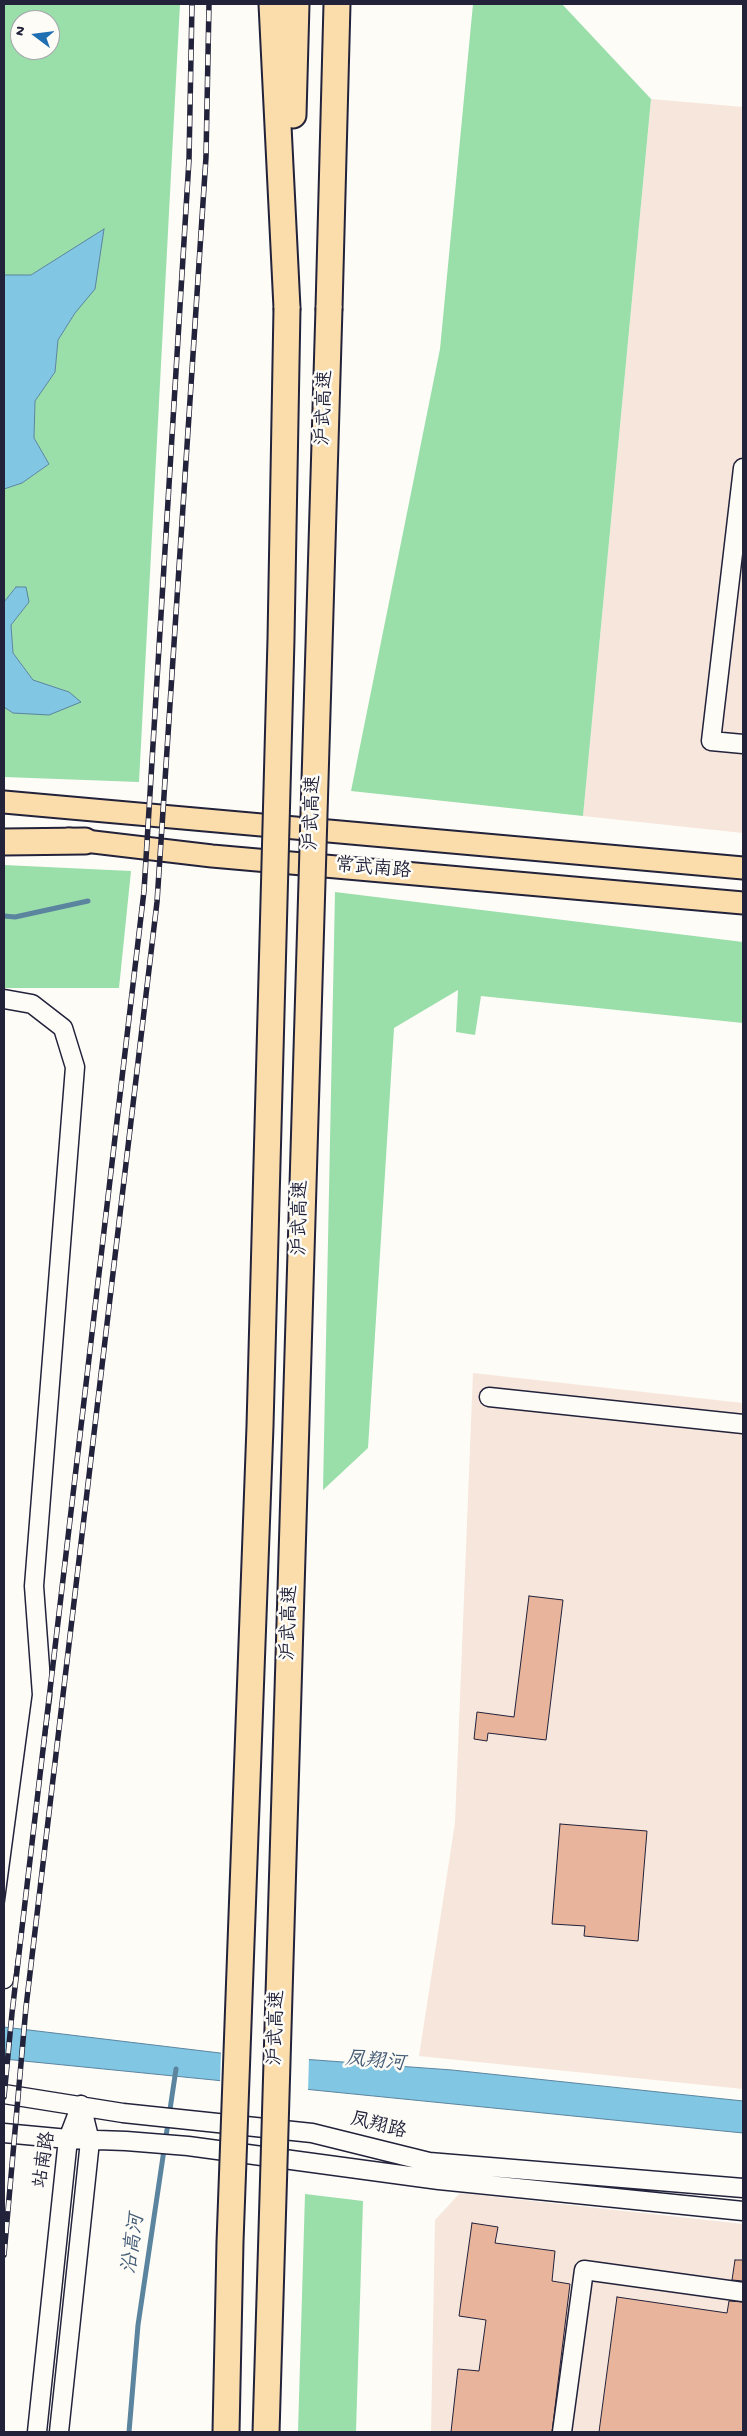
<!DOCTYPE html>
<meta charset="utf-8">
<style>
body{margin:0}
#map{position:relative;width:747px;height:2436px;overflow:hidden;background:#fdfcf7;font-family:"Gochi Hand",sans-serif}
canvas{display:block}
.frame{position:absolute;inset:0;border:5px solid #22223b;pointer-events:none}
.north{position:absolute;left:10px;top:10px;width:50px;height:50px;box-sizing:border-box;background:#fdfcf7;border:1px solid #a5a5ac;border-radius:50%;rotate:285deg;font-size:14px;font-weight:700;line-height:20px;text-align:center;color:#22223b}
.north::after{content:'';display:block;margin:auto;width:18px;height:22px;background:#1f6fb2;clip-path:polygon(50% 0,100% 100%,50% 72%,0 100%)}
</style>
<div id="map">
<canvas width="747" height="2436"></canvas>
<div class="frame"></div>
<div class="north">N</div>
</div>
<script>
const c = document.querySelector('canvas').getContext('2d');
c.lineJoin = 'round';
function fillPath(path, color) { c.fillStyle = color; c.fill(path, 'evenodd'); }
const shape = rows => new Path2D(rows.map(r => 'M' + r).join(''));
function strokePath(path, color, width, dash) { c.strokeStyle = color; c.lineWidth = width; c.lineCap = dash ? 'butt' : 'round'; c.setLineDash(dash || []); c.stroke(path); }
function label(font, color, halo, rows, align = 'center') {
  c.font = font + ' "Gochi Hand","LXGW WenKai TC",sans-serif'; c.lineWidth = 5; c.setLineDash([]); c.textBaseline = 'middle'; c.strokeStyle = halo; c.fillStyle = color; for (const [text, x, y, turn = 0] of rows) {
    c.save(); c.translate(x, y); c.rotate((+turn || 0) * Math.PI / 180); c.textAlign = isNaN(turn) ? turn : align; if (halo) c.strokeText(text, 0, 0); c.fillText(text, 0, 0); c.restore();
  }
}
const built = shape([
 [651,99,743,107,743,833,583,816],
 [473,1373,743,1403,743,2089,419,2056,455,1823],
 [460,2193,743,2224,743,2432,431,2432,435,2220]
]);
const green = shape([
 [4,4,180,4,139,782,4,777,4,707,13,713,69,692,33,680,13,653,11,625,29,602,16,587,4,602,4,489,22,483,49,464,34,438,35,401,55,372,58,340,75,313,104,230,31,275,4,275],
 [20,20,50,20,50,50,20,50],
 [473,4,562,4,651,99,583,816,351,791,440,349],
 [4,865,131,871,119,988,4,988],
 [335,892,743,942,743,1023,481,996,475,1035,456,1032,458,990,394,1028,368,1448,323,1490],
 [305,2194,363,2201,356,2432,298,2432]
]);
const water = shape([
 [104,229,95,289,75,313,58,340,55,372,35,401,34,438,49,464,22,483,4,489,4,275,31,275,104,229],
 [16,587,26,587,29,602,11,625,13,653,33,680,69,692,81,702,49,715,13,713,4,707,4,602,16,587],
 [4,2027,220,2053,452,2070,743,2101,743,2133,4,2059,4,2027]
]);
const pier = shape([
 [221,2051,309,2057,308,2092,220,2083]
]);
const stream = shape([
 [4,916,15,917,88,901],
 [129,2432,138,2325,176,2069]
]);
const building = shape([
 [529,1596,563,1600,546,1740,488,1733,487,1741,474,1739,477,1712,514,1717,529,1596],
 [560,1824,647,1831,638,1941,584,1936,585,1926,552,1924,560,1824],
 [472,2223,498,2227,495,2243,555,2251,552,2281,570,2284,552,2432,451,2432,458,2369,479,2371,486,2320,459,2316,472,2223],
 [735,2260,743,2260,743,2281,732,2280,735,2260],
 [617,2297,727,2313,729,2301,743,2302,743,2432,599,2432,617,2297]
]);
const minor = shape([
 [743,468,711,741,743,744],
 [4,999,32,1004,63,1028,75,1067,34,1586,42,1695,4,1979],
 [489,1397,743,1424],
 [4,2094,123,2113,312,2133,429,2162,743,2188],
 [4,2133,68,2139,126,2141,188,2146,439,2180,743,2211],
 [37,2432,68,2139,81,2105],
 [59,2432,90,2141,81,2105],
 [562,2432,584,2270,743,2292]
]);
const major = shape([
 [4,802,743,868],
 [68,839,212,856,743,903]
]);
const highway = shape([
 [272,4,287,308],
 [293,115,296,4],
 [329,308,337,4],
 [4,842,85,841]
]);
const rail = shape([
 [4,2097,12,2013,144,891,189,160,192,4],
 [4,2255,26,2007,157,902,206,157,209,4]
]);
const highwayBridge = shape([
 [226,2432,230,2242,260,1426,281,639,287,308],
 [266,2432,329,308]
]);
const streetNames = [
 ["沪武高速",326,408,-88],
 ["沪武高速",314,813,-88],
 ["常武南路",373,870,5],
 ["沪武高速",302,1218,-89],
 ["沪武高速",291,1623,-88],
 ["沪武高速",278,2028,-88],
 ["凤翔路",378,2127,14],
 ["站南路",46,2160,-81]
];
const waterNames = [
 ["凤翔河",375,2063,5],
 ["沿高河",135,2244,-82]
];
fillPath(built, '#f7e6db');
fillPath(green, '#9adeaa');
fillPath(water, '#81c6e2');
strokePath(water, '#5b849f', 1);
fillPath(pier, '#fdfcf7');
strokePath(stream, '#5b849f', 5);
fillPath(building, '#e8b49b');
strokePath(building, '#22223b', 1);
strokePath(minor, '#22223b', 21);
strokePath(major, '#22223b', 25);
strokePath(highway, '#22223b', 29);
strokePath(minor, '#fdfcf7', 18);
strokePath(major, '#fbddab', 21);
strokePath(highway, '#fbddab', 25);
strokePath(rail, '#22223b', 5.5);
strokePath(rail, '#fdfcf7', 4, [11]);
strokePath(highwayBridge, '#22223b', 29, []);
strokePath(highwayBridge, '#fbddab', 25);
label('19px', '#22223b', '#fdfcf7', streetNames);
label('italic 20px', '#435b75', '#fdfcf7', waterNames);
</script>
